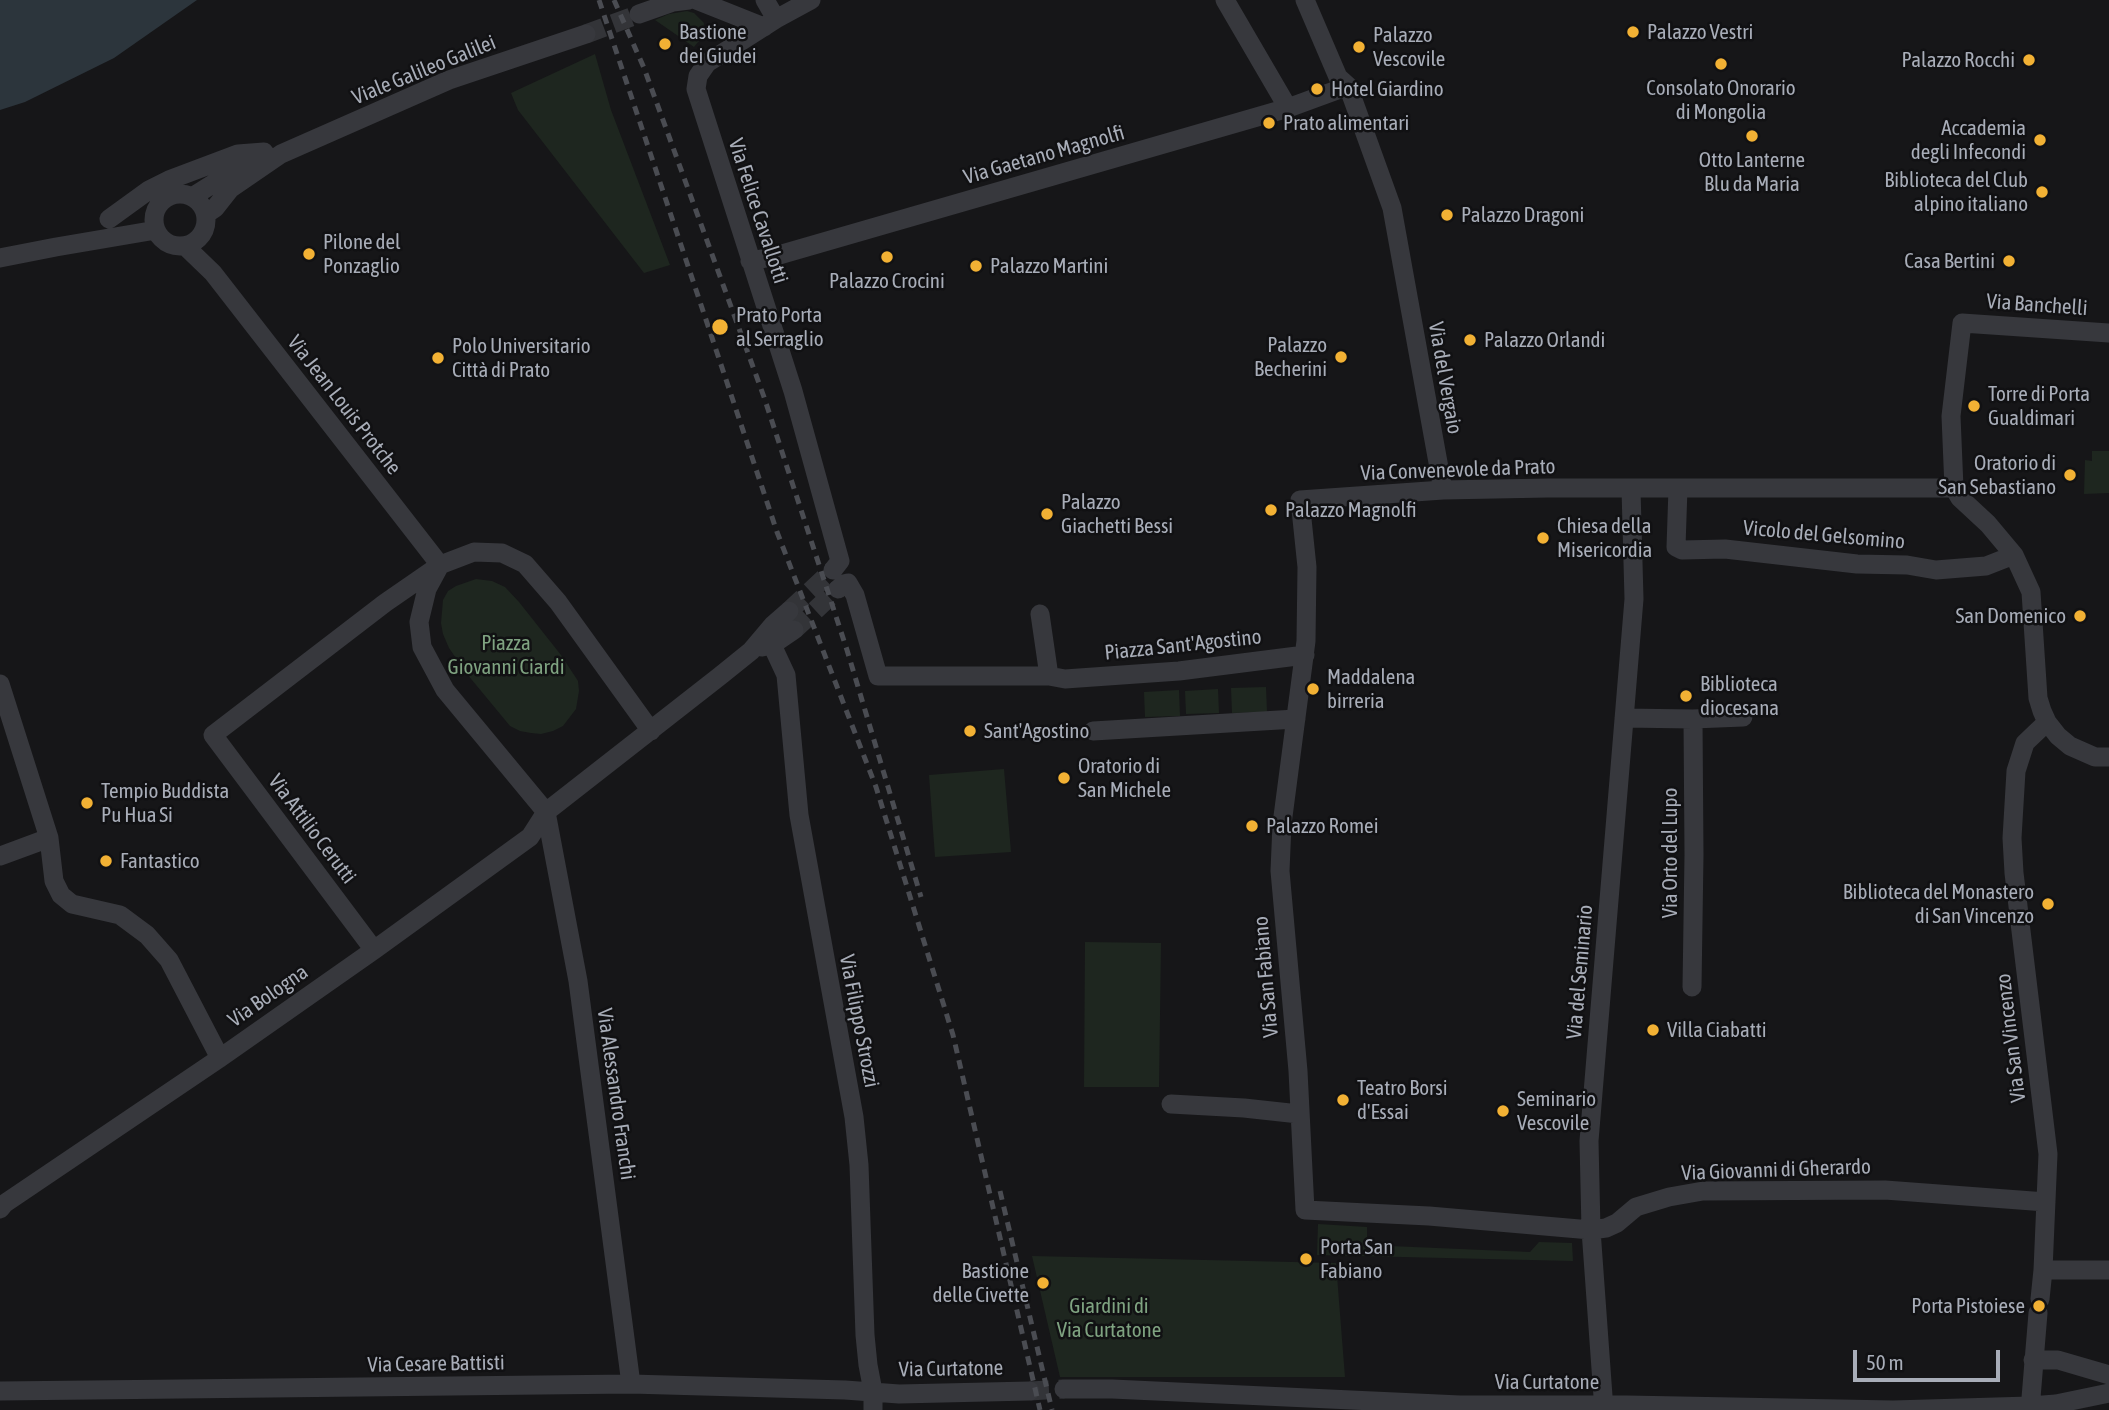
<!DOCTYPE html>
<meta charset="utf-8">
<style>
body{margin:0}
#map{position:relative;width:2109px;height:1410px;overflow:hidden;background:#161618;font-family:"Asap Condensed",sans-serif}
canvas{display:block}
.scale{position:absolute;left:1853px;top:1350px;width:147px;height:32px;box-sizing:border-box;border:4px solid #a8adb8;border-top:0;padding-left:9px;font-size:21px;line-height:24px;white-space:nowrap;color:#a8adb8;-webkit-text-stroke:5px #111113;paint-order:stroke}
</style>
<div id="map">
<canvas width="2109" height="1410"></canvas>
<div class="scale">50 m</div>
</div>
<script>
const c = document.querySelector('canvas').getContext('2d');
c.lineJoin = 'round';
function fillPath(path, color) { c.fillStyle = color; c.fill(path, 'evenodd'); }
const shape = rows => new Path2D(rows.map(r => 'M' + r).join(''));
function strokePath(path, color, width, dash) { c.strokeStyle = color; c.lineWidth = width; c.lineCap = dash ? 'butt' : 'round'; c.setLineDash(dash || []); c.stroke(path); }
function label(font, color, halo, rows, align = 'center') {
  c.font = font + ' "Asap Condensed",sans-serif'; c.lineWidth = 5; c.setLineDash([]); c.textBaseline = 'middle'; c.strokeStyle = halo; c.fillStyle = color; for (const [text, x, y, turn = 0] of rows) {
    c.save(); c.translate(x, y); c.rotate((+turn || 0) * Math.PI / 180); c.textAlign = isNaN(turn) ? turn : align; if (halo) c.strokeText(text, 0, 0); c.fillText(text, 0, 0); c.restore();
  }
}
const green = shape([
 [687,11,694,13,704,23,703,36,694,47,655,20,669,14],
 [595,54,611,110,670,265,644,273,518,110,511,93],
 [2092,451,2109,451,2109,493,2084,494,2085,460,2092,461],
 [476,579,492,581,505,587,519,602,561,655,578,681,579,691,576,709,563,726,553,731,541,734,531,733,520,731,510,726,467,674,449,648,443,634,441,623,443,600,448,591,456,586],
 [1266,687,1267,712,1232,713,1231,688],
 [1218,689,1219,713,1186,714,1185,691],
 [1179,690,1180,716,1145,717,1144,692],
 [1004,769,1011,852,935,857,929,775],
 [1085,942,1161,943,1159,1087,1084,1087],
 [1318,1224,1367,1227,1367,1245,1530,1252,1539,1242,1572,1243,1573,1261,1317,1255],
 [1032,1256,1336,1263,1345,1377,1060,1377]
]);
const water = shape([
 [0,0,197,0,114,58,25,102,0,110]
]);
const minorTunnel = shape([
 [586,34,639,14],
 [789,611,833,570],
 [794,630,838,589],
 [1030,1391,1064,1389]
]);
const minor = shape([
 [696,0,764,27],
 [765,0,776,19],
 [811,0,776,19,707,63,698,76,696,89,793,391,840,561,833,570],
 [1225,0,1288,108],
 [1305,0,1338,77,1348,86],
 [639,14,673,2,689,0],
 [1348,86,1392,208,1443,490],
 '154 220a26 26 0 1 1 52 0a26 26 0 1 1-52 0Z',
 [192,197,254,158],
 [206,214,215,208,230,189,281,154,449,80,586,34],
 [109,219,149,190,169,180,238,154,264,152],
 [185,246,213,273,440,565],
 [0,258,56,247,156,230],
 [750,261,772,257,1288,108,1348,86],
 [2109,333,1962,323,1951,416,1954,488,1960,498,1988,524,2014,555,2031,592,2038,698,2042,711,2047,722,2058,736,2070,746,2095,757,2109,757],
 [1678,488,1676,547,1682,550,1725,549,1857,564,1907,565,1936,570,1986,566,2014,555],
 [1954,488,1548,488,1443,490,1300,500,1307,567,1306,641,1282,824,1280,871,1298,1071,1305,1210,1429,1216,1591,1230,1606,1228,1617,1223,1636,1207,1669,1197,1703,1191,1885,1190,2046,1202],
 [440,565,427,589,419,622,422,647,445,690,546,812,578,981,631,1384],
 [838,589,844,584,848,583,855,595,878,676,1049,676,1065,679,1179,671,1305,655],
 [1040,614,1049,676],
 [772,645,786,675,799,815,854,1117,859,1165,865,1335,868,1365,873,1391,873,1410],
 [762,647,772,645,794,630],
 [0,684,49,838,0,856],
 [1624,718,1693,719,1743,717],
 [1093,731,1296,719],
 [49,838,54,881,61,895,72,904,120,915,147,935,169,960,220,1058],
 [374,950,213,735,385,603,440,565,474,552,502,553,525,564,558,602,651,731],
 [1692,987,1694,855,1693,719],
 [1171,1104,1244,1108,1299,1114],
 [0,1209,4,1204,220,1058,374,950,530,837,546,812,720,676,751,651,773,625,789,611],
 [2043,1270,2109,1270],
 [2040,1299,2043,1270,2048,1154,2014,873,2012,838,2016,771,2025,743,2047,722],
 [2033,1360,2058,1360,2109,1375],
 [1064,1389,1112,1389,1460,1405,1627,1405,1893,1410,2030,1406,2056,1404,2109,1393],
 [0,1391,631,1384,845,1390,899,1394,1030,1391],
 [1604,1410,1591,1230,1589,1141,1634,599,1631,489],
 [2030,1410,2038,1313]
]);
const rail = shape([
 [599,0,777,532,876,787,953,1035,1040,1410],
 [614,0,644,68,764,397,847,650,921,897],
 [1000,1191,1052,1410]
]);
const markers = [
 [1633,32,7,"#f2b134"],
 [665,44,7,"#f2b134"],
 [1359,47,7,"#f2b134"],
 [2029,60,7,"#f2b134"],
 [1721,64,7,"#f2b134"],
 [1317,89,7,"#f2b134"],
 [1269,123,7,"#f2b134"],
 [1752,136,7,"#f2b134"],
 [2040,140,7,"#f2b134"],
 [2042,192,7,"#f2b134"],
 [1447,215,7,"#f2b134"],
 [309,254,7,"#f2b134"],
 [887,257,7,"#f2b134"],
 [2009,261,7,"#f2b134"],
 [976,266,7,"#f2b134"],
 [720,327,9,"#f2b134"],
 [1470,340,7,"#f2b134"],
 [1341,357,7,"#f2b134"],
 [438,358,7,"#f2b134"],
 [1974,406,7,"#f2b134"],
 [2070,475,7,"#f2b134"],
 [1271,510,7,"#f2b134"],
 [1047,514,7,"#f2b134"],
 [1543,538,7,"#f2b134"],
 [2080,616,7,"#f2b134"],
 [1313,689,7,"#f2b134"],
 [1686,696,7,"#f2b134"],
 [970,731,7,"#f2b134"],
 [1064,778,7,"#f2b134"],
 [87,803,7,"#f2b134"],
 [1252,826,7,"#f2b134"],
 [106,861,7,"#f2b134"],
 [2048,904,7,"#f2b134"],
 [1653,1030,7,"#f2b134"],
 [1343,1100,7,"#f2b134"],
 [1503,1111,7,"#f2b134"],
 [1306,1259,7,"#f2b134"],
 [1043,1283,7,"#f2b134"],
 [2039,1306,7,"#f2b134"]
];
const poiNames = [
 ["Bastione",679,32],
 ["dei Giudei",679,56],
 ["Palazzo Vestri",1647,32],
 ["Palazzo",1373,35],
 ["Vescovile",1373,59],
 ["Palazzo Rocchi",2015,60,"right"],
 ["Consolato Onorario",1721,88,"center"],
 ["di Mongolia",1721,112,"center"],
 ["Hotel Giardino",1331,89],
 ["Prato alimentari",1283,123],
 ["Accademia",2026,128,"right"],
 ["degli Infecondi",2026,152,"right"],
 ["Otto Lanterne",1752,160,"center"],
 ["Blu da Maria",1752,184,"center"],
 ["Biblioteca del Club",2028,180,"right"],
 ["alpino italiano",2028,204,"right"],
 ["Palazzo Dragoni",1461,215],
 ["Pilone del",323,242],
 ["Ponzaglio",323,266],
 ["Casa Bertini",1995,261,"right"],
 ["Palazzo Martini",990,266],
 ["Palazzo Crocini",887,281,"center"],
 ["Prato Porta",736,315],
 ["al Serraglio",736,339],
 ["Palazzo Orlandi",1484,340],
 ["Palazzo",1327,345,"right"],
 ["Becherini",1327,369,"right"],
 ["Polo Universitario",452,346],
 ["Città di Prato",452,370],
 ["Torre di Porta",1988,394],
 ["Gualdimari",1988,418],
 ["Oratorio di",2056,463,"right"],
 ["San Sebastiano",2056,487,"right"],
 ["Palazzo",1061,502],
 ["Giachetti Bessi",1061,526],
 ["Palazzo Magnolfi",1285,510],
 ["Chiesa della",1557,526],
 ["Misericordia",1557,550],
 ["San Domenico",2066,616,"right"],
 ["Maddalena",1327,677],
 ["birreria",1327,701],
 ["Biblioteca",1700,684],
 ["diocesana",1700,708],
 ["Sant'Agostino",984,731],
 ["Oratorio di",1078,766],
 ["San Michele",1078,790],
 ["Tempio Buddista",101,791],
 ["Pu Hua Si",101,815],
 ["Palazzo Romei",1266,826],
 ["Fantastico",120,861],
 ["Biblioteca del Monastero",2034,892,"right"],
 ["di San Vincenzo",2034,916,"right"],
 ["Villa Ciabatti",1667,1030],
 ["Teatro Borsi",1357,1088],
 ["d'Essai",1357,1112],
 ["Seminario",1517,1099],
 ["Vescovile",1517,1123],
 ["Porta San",1320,1247],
 ["Fabiano",1320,1271],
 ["Bastione",1029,1271,"right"],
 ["delle Civette",1029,1295,"right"],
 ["Porta Pistoiese",2025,1306,"right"]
];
const streetNames = [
 ["Viale Galileo Galilei",424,70,-22],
 ["Via Gaetano Magnolfi",1044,155,-16],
 ["Via Felice Cavallotti",758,211,72],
 ["Via Banchelli",2037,305,4],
 ["Via del Vergaio",1445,378,80],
 ["Via Jean Louis Protche",344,405,52],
 ["Via Convenevole da Prato",1458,470,-2],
 ["Vicolo del Gelsomino",1824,535,5],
 ["Piazza Sant'Agostino",1183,645,-6],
 ["Via Attilio Cerutti",312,829,53],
 ["Via Orto del Lupo",1670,853,-90],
 ["Via del Seminario",1580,972,-85],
 ["Via San Fabiano",1266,977,-95],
 ["Via Bologna",268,996,-35],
 ["Via Filippo Strozzi",859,1021,79],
 ["Via San Vincenzo",2011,1038,-97],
 ["Via Alessandro Franchi",616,1094,82],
 ["Via Giovanni di Gherardo",1776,1170,-2],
 ["Via Cesare Battisti",436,1364,-1],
 ["Via Curtatone",951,1369,-1],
 ["Via Curtatone",1547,1382]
];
const parkNames = [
 ["Piazza",506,643],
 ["Giovanni Ciardi",506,667],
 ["Giardini di",1109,1306],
 ["Via Curtatone",1109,1330]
];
fillPath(green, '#1e261f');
fillPath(water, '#2c353c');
strokePath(minorTunnel, '#333438', 19, [19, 10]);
strokePath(minor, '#37383d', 19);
strokePath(rail, '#4a4c52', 5, [9, 7]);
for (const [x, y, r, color] of markers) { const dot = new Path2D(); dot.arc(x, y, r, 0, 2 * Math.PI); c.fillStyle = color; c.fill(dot); strokePath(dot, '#111113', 2.5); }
label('21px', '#a8adb8', '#111113', poiNames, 'left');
label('21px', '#a8adb8', '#111113', streetNames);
label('21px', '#7fa381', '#111113', parkNames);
</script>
